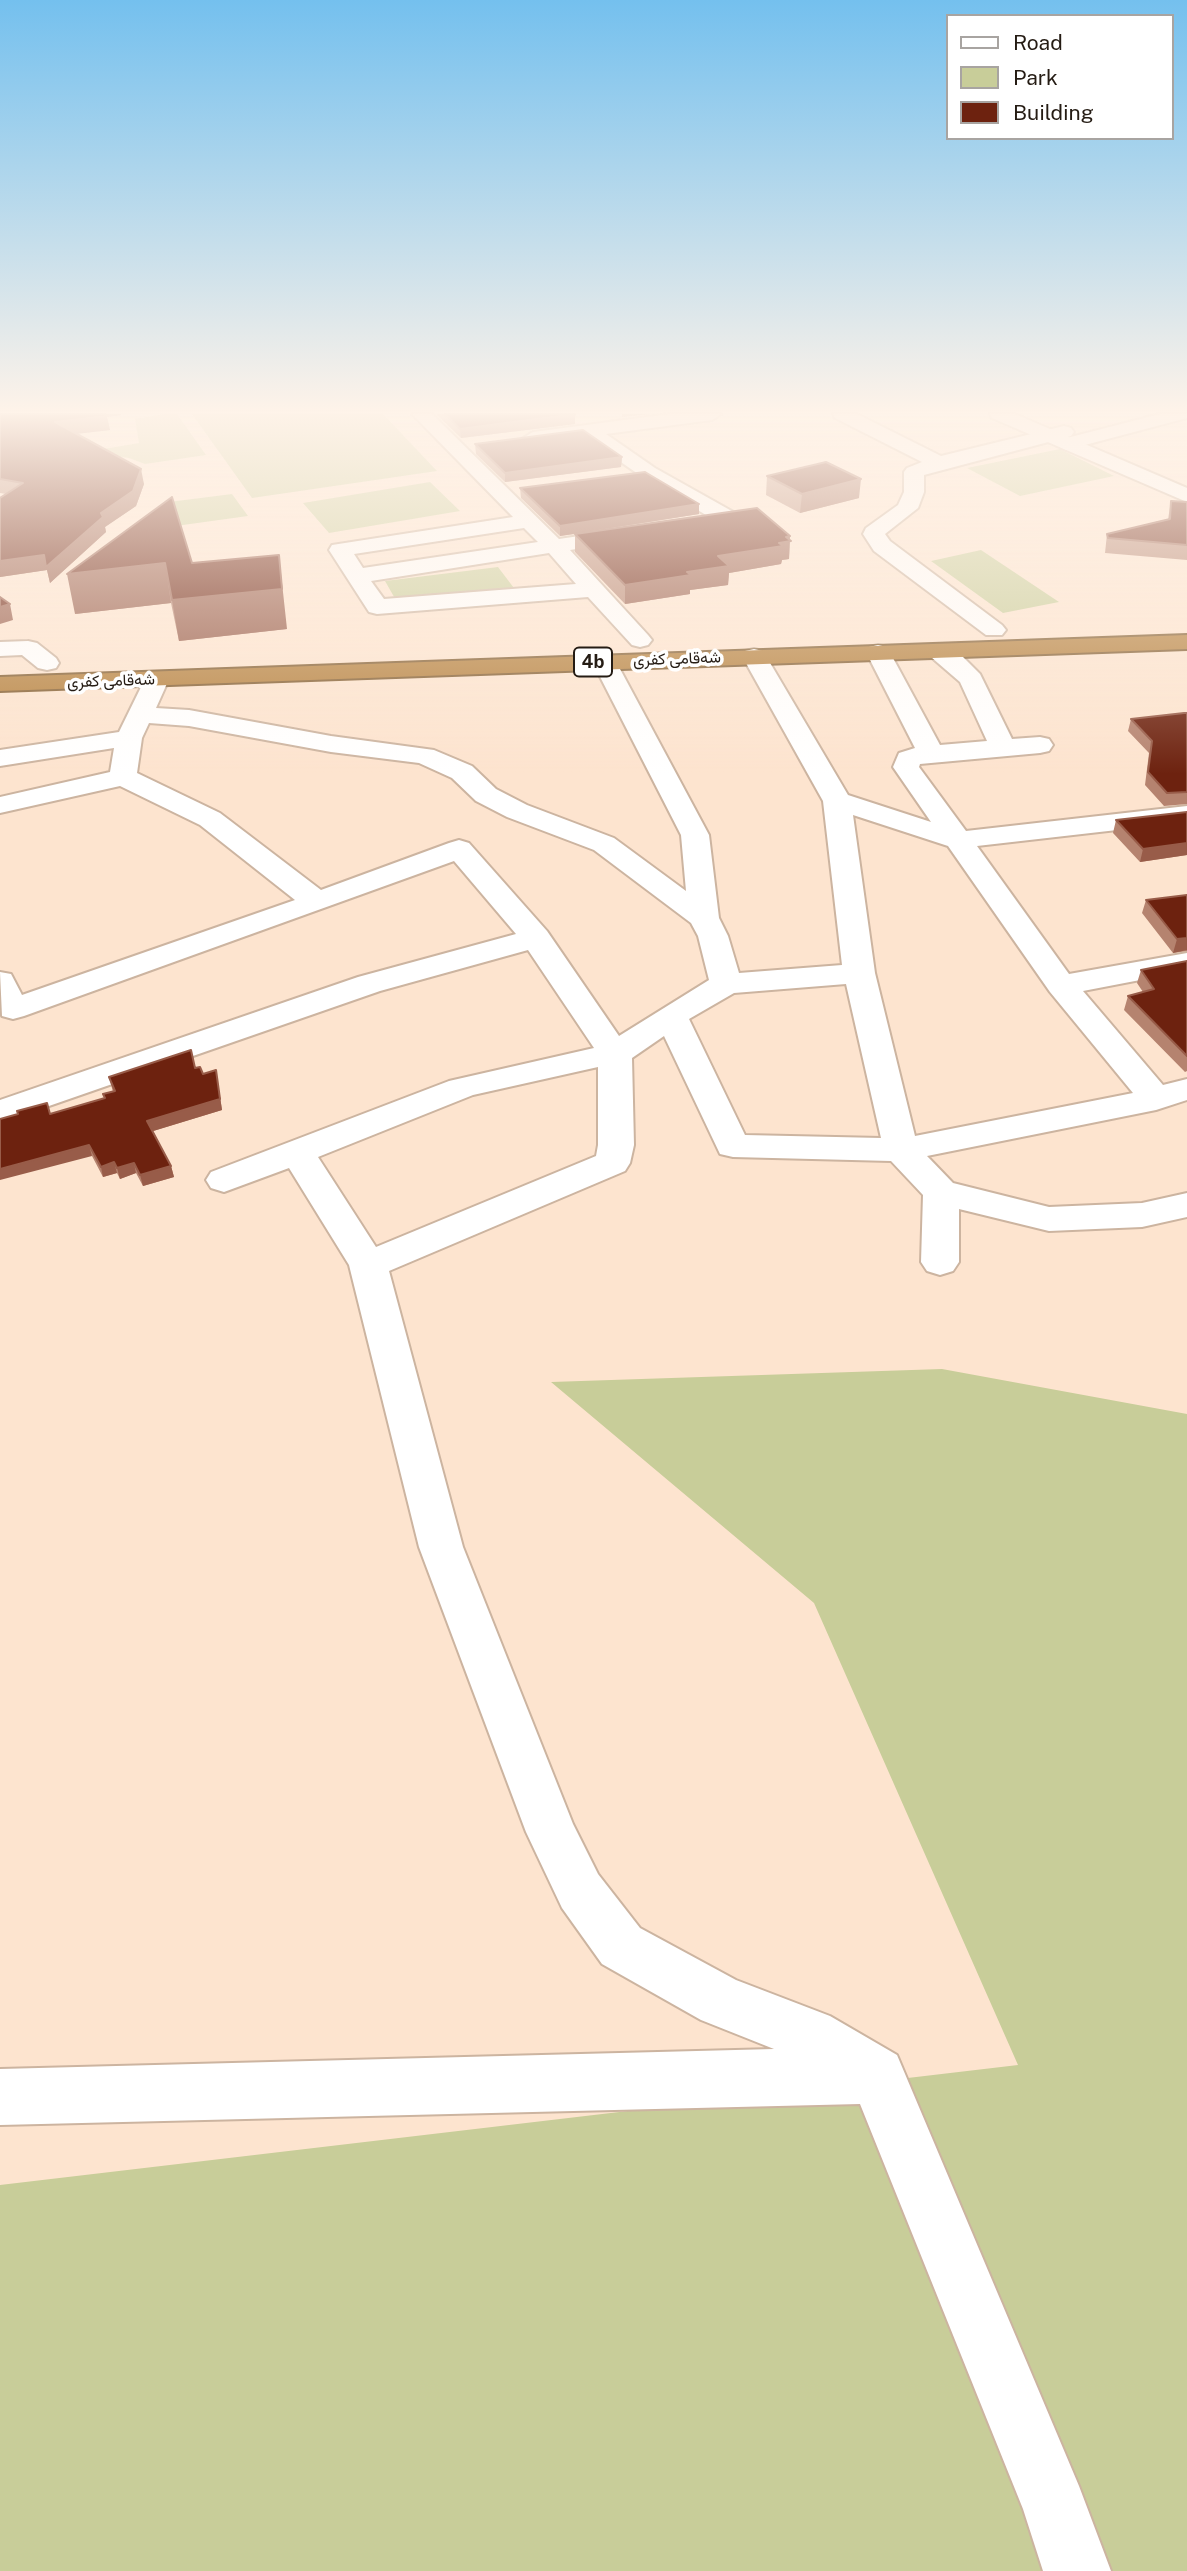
<!DOCTYPE html>
<meta charset="utf-8">
<style>
body{margin:0}
#map{position:relative;width:1187px;height:2571px;overflow:hidden;background:#fde4cf;font-family:"Public Sans",sans-serif}
canvas{display:block}
.legend{position:absolute;left:946px;top:14px;width:228px;height:126px;box-sizing:border-box;background:#fff;border:2px solid #a8a4a1;margin:0;padding:9px 12px;list-style:none;font-size:21px;color:#251c14}
.legend li{display:flex;align-items:center;gap:14px;height:35px}
.legend b{width:35px;border:2px solid #a8a4a1}
</style>
<div id="map">
<canvas width="1187" height="2571"></canvas>
<ul class="legend">
<li><b style="height:9px;background:#fff"></b>Road</li>
<li><b style="height:19px;background:#c8cd99"></b>Park</li>
<li><b style="height:19px;background:#6d220f"></b>Building</li>
</ul>
</div>
<script>
const c = document.querySelector('canvas').getContext('2d');
c.lineJoin = 'round';
function fillPath(path, color) { c.fillStyle = color; c.fill(path, 'evenodd'); }
const shape = rows => new Path2D(rows.map(r => 'M' + r).join(''));
function strokePath(path, color, width, dash) { c.strokeStyle = color; c.lineWidth = width; c.lineCap = dash ? 'butt' : 'round'; c.setLineDash(dash || []); c.stroke(path); }
function label(font, color, halo, rows, align = 'center') {
  c.font = font + ' "Public Sans",Vazirmatn,sans-serif'; c.lineWidth = 7; c.setLineDash([]); c.textBaseline = 'middle'; c.strokeStyle = halo; c.fillStyle = color; for (const [text, x, y, turn = 0] of rows) {
    c.save(); c.translate(x, y); c.rotate((+turn || 0) * Math.PI / 180); c.textAlign = isNaN(turn) ? turn : align; if (halo) c.strokeText(text, 0, 0); c.fillText(text, 0, 0); c.restore();
  }
}
const green = shape([
 [165,414,177,414,206,455,145,464,129,458,86,452,139,443,135,419],
 [192,414,383,414,437,471,252,498],
 [1060,449,1114,476,1020,496,967,468],
 [430,482,460,511,329,533,303,503],
 [232,494,248,516,125,533,169,502],
 [981,550,1059,602,1003,613,931,561],
 [498,567,517,592,397,602,385,581],
 [942,1369,1187,1414,1187,2571,0,2571,0,2185,1018,2065,814,1603,551,1382]
]);
const street = shape([
 [412,414,432,414,559,539,627,529,635,530,638,535,635,540,570,550,648,635,652,640,648,645,640,647,632,645,588,597,377,614,369,612,329,550,332,545,513,517,412,414],
 [524,528,538,542,363,568,354,554,524,528],
 [549,553,576,584,384,599,371,581,549,553],
 [670,414,721,414,712,420,606,434,655,468,737,514,740,519,737,524,721,524,641,476,585,437,533,444,523,438,533,432,670,414],
 [833,414,857,414,941,456,1064,426,1071,428,1074,432,1071,436,924,475,924,492,918,508,885,534,890,541,1002,625,1006,630,1002,635,986,635,874,551,863,534,866,528,898,505,904,492,904,472,907,468,922,462,835,418,833,414],
 [1160,414,1187,414,1187,418,1066,450,1056,444,1059,440,1160,414],
 [28,641,37,643,56,658,59,663,56,668,47,670,38,668,22,655,0,656,0,642,28,641],
 [936,644,961,655,980,674,1012,739,1040,737,1049,739,1053,745,1049,751,1040,753,920,764,919,767,966,831,1187,806,1187,822,977,846,1069,974,1187,953,1187,971,1083,991,1163,1085,1187,1079,1187,1100,1156,1110,927,1156,953,1183,1049,1207,1142,1203,1187,1193,1187,1217,1142,1227,1049,1231,959,1209,959,1262,953,1271,940,1275,927,1271,921,1262,923,1195,891,1161,733,1157,720,1154,664,1036,632,1058,634,1145,630,1163,625,1171,389,1271,463,1547,573,1824,598,1874,640,1928,736,1980,830,2016,897,2055,1079,2486,1111,2571,1043,2571,1023,2509,860,2104,0,2125,0,2069,774,2049,701,2020,602,1964,562,1908,526,1832,419,1547,349,1265,289,1168,224,1192,211,1188,206,1180,211,1172,449,1081,594,1048,528,950,380,991,0,1123,0,1100,358,977,516,934,454,861,24,1016,13,1019,2,1016,0,972,11,974,22,995,295,900,200,825,120,786,0,813,0,797,110,772,114,748,0,766,0,750,119,732,145,679,148,674,157,672,166,674,169,679,156,708,189,710,331,736,434,750,472,766,496,789,527,805,614,838,686,891,681,835,592,661,595,656,604,654,613,656,709,835,719,918,728,936,739,973,842,965,823,801,742,656,745,651,754,649,763,651,848,795,931,822,893,767,899,753,915,748,866,652,869,647,878,645,887,647,940,745,987,741,960,682,924,651,927,646,936,644],
 [149,723,189,726,331,752,419,763,452,778,476,801,507,817,594,850,691,923,698,936,709,980,619,1036,547,931,469,843,459,840,449,843,321,890,220,813,137,773,142,738,149,723],
 [853,815,948,846,1050,992,1133,1093,915,1136,875,973,853,815],
 [846,984,881,1138,745,1135,689,1019,734,993,846,984],
 [598,1067,598,1145,596,1156,376,1247,318,1157,473,1095,598,1067]
]);
const secondary = shape([
 [990,414,1015,414,1187,488,1187,502,992,418,990,414]
]);
const highway = shape([
 [1187,635,1187,649,0,691,0,677,1187,635]
]);
const wall = shape([
 [0,414,121,414,121,415,107,417,110,430,76,434,144,484,136,506,105,527,106,532,50,583,47,570,0,577,0,498,6,494,0,493],
 [436,414,576,414,575,416,575,424,461,438],
 [475,444,622,457,621,467,505,482,476,454],
 [767,476,859,498,800,513,766,495],
 [520,488,699,504,699,514,577,534,790,540,789,559,782,560,781,564,729,573,728,585,690,590,690,594,625,604,575,552,575,534,560,536,521,498],
 [1171,501,1187,502,1187,560,1105,553,1107,534,1168,519],
 [192,563,287,629,179,641,171,603,75,614],
 [1187,713,1187,804,1164,806,1145,785,1149,753,1128,731,1131,719],
 [1187,812,1187,855,1140,862,1113,833,1116,820],
 [1187,895,1187,951,1173,953,1142,913,1146,900],
 [1187,961,1187,1071,1185,1072,1124,1010,1128,996,1143,992,1137,983,1141,970],
 [195,1068,203,1074,216,1070,222,1110,153,1131,171,1166,174,1177,143,1186,136,1173,120,1179,117,1173,103,1177,92,1156,50,1114,104,1098,113,1092,109,1077]
]);
const shadedWall = shape([
 [102,414,121,414,121,415,107,417,110,430,57,436,55,422],
 [572,414,576,414,575,416,575,424,461,438,460,429],
 [622,414,649,414,622,417],
 [622,457,621,467,505,482,505,473],
 [141,469,144,484,136,506,105,527,106,532,50,583,47,570,0,577,0,561,101,513],
 [861,479,859,498,800,513,802,494],
 [699,504,699,514,560,536,560,526],
 [790,536,789,559,782,560,781,564,729,573,728,585,690,590,690,594,625,604,625,585,687,572,718,556,779,543,786,537],
 [279,555,287,629,179,641,172,600],
 [165,563,171,603,75,614,67,574],
 [10,604,13,620,0,624,0,607],
 [1187,843,1187,855,1140,862,1143,849],
 [1187,938,1187,950,1173,953,1177,939],
 [216,1070,222,1110,150,1132,147,1121],
 [89,1145,92,1156,0,1180,0,1169],
 [114,1162,117,1173,103,1177,101,1167],
 [134,1163,136,1173,120,1179,117,1168],
 [171,1166,174,1177,143,1186,140,1175]
]);
const building = shape([
 [0,414,106,414,107,416,55,422,141,469,133,491,101,513,103,517,46,567,44,555,0,561,0,498,23,483,0,479,0,414],
 [445,414,575,414,460,429,445,414],
 [583,430,622,457,505,473,475,444,583,430],
 [826,462,861,479,802,494,767,476,826,462],
 [645,472,699,504,560,526,520,488,645,472],
 [172,497,192,563,279,555,282,589,172,600,165,563,67,574,172,497],
 [1171,501,1187,502,1187,545,1108,538,1107,534,1170,519,1171,501],
 [757,508,790,536,786,537,791,541,779,543,783,546,718,556,729,566,687,572,691,575,625,585,575,534,757,508],
 [0,597,10,604,0,607,0,597],
 [1184,713,1187,713,1187,792,1167,793,1148,772,1152,741,1131,719,1184,713],
 [1187,812,1187,843,1143,849,1116,820,1187,812],
 [1187,895,1187,938,1177,939,1146,900,1187,895],
 [1187,961,1187,1056,1128,996,1154,989,1141,970,1187,961],
 [191,1050,195,1068,200,1067,203,1074,216,1070,220,1099,147,1121,171,1166,140,1175,134,1163,117,1168,114,1162,101,1167,89,1145,0,1169,0,1119,18,1114,17,1111,47,1103,50,1114,105,1098,103,1094,115,1091,109,1077,191,1050]
]);
const farStreetnames = [
 ["شەقامی کفری",677,659,-2],
 ["شەقامی کفری",111,681,-2]
];
const shields = [
 [593,662,38]
];
const shieldNames = [
 ["4b",593,662]
];
fillPath(green, '#c8cd99');
strokePath(street, '#ccb4a0', 4);
strokePath(secondary, '#ccb4a0', 4);
strokePath(highway, '#835e31', 4);
fillPath(street, '#fff');
fillPath(secondary, '#fff');
fillPath(highway, '#b68240');
fillPath(wall, '#b5836f');
fillPath(shadedWall, '#985c49');
fillPath(building, '#6d220f');
strokePath(building, '#985c49', 2);
const sky = c.createLinearGradient(0, 0, 0, 774);
sky.addColorStop(0, '#74c0ee');
sky.addColorStop(0.53, '#fef3e9');
sky.addColorStop(1, '#fef3e900');
c.fillStyle = sky;
c.fillRect(0, 0, 1187, 774);
label('16px', '#251c14', '#fff', farStreetnames);
for (const [x, y, w] of shields) { const box = new Path2D(); box.roundRect(x - w / 2, y - 14.5, w, 29, 5); c.fillStyle = '#fff'; c.fill(box); strokePath(box, '#251c14', 2); }
label('bold 18px', '#251c14', null, shieldNames);
</script>
